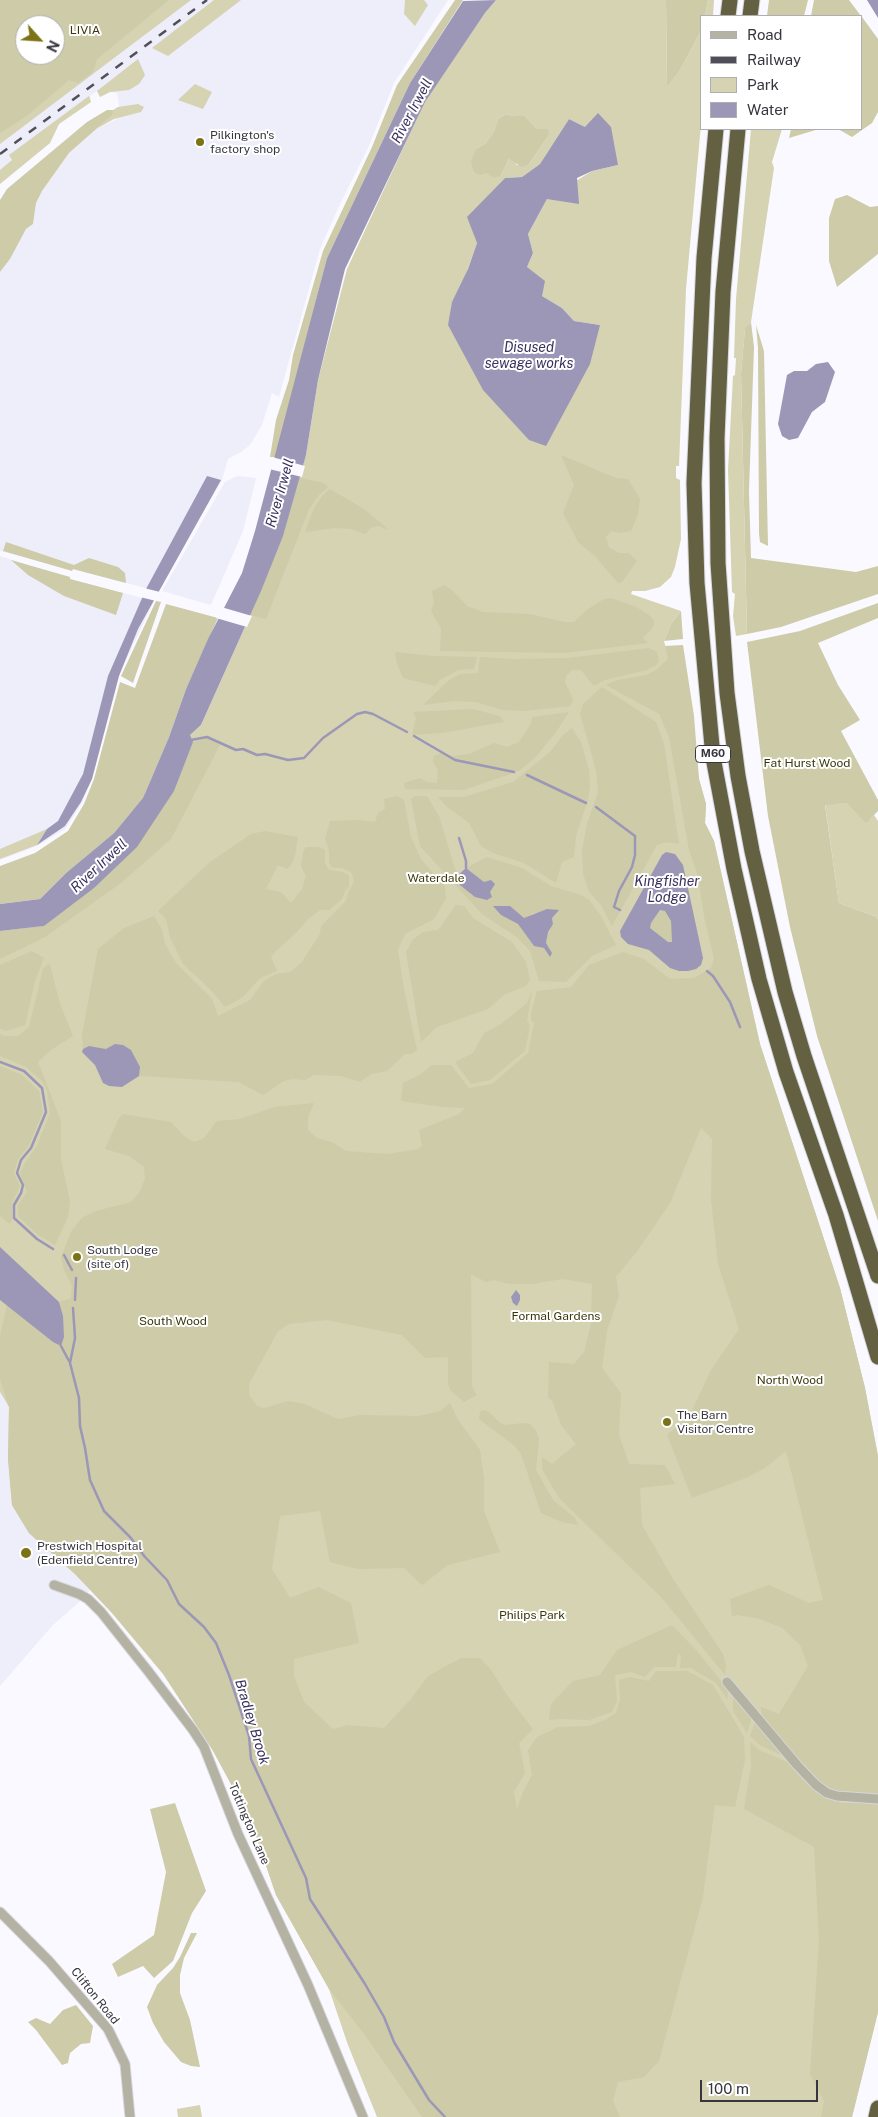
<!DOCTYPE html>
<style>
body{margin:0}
#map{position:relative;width:878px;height:2117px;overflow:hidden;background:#faf9ff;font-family:"Public Sans",sans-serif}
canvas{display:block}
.legend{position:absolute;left:700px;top:15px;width:162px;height:115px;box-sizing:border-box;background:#fff;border:1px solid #afaeb2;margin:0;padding:6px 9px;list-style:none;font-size:15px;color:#37353f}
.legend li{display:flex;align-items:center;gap:10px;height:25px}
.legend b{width:25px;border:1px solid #afaeb2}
.north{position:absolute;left:15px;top:15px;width:50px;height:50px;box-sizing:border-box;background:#fff;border:1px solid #afaeb2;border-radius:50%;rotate:116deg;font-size:14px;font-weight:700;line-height:20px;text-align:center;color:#37353f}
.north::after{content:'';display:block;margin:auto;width:18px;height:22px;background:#7b7315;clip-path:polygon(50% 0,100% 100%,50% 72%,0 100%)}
.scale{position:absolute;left:700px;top:2080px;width:118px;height:22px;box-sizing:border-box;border:2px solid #37353f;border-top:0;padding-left:6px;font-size:15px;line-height:18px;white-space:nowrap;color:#37353f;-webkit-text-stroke:4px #fff;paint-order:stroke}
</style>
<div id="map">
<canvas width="878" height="2117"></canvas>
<ul class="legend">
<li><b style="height:6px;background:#b3b2a3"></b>Road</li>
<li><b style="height:6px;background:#504e58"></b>Railway</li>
<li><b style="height:14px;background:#d5d3b2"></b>Park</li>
<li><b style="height:14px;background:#9c97b7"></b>Water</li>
</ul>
<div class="north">N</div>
<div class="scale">100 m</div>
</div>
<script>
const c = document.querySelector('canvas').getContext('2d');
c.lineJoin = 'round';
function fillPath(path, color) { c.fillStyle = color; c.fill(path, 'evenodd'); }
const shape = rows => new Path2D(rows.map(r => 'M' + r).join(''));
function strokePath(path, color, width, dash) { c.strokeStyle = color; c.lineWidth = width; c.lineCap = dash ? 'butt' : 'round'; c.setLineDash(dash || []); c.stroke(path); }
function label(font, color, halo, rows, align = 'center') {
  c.font = font + ' "Public Sans",sans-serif'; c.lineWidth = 4; c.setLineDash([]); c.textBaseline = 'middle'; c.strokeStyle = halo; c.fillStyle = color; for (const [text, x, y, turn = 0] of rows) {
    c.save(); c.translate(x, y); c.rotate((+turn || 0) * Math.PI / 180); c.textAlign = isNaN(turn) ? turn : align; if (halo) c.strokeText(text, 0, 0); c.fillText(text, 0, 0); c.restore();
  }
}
const built = shape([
 [169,0,448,0,394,83,368,148,339,206,320,249,279,397,272,393,262,425,250,445,241,452,228,459,222,480,158,591,0,551,0,272,10,259,26,229,33,224,36,203,42,191,69,153,96,129,121,117,117,93,110,92,100,97,97,91,90,96,91,102,59,124,50,143,0,184,0,133],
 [237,476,256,478,243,531,211,605,162,591,225,482],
 [0,556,70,579,154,601,120,672,92,779,82,803,65,829,37,846,0,860],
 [0,1392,9,1407,8,1459,12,1505,90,1590,78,1603,52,1626,0,1686]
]);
const green = shape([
 [0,0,191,0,0,144],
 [25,25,55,25,55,55,25,55],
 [214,0,241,0,168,56,152,48],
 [405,0,424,0,428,5,415,26,404,14],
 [496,0,666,0,667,87,679,72,702,29,702,114,686,289,679,466,676,466,676,478,680,480,681,539,675,567,671,577,660,587,645,591,632,591,631,594,681,611,671,624,664,641,695,755,699,779,706,804,705,823,714,841,760,1044,840,1288,865,1388,878,1456,878,2012,852,2117,377,2117,348,2045,329,1989,276,1895,251,1821,212,1749,163,1673,112,1613,75,1574,29,1533,12,1505,8,1459,9,1407,0,1392,0,931,44,926,190,735,201,725,261,591,306,455,318,380,347,269,425,101,485,13],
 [506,114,514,116,525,116,537,129,549,135,529,164,517,165,513,160,509,159,501,175,486,173,476,149,486,143,494,131,498,119],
 [569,119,585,127,618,165,592,171,547,199,528,234,533,253,527,267,542,296,562,308,574,321,600,325,448,325,477,243,468,217,505,178,522,177,540,164],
 [708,0,714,0,713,16,705,16],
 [138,59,145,75,139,84,129,90,110,92,100,97,97,91],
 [195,84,212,92,203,109,178,100],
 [89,96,91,102,59,124,50,143,0,184,0,170,12,160,9,155],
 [138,104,144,107,141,112,114,119,96,129,111,115,113,110,118,107],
 [751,129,782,129,772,162,774,168,751,322,745,329,741,373,747,634,736,636,733,616,735,594,732,592,728,470,733,376,735,375,736,358,734,358,736,299],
 [846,803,866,822,874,815,878,821,878,920,877,917,839,903,825,804],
 [47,829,37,845,0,859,0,849],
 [200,2105,202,2117,178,2117,177,2109]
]);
const forest = shape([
 [0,0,169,0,97,59,93,72,78,83,69,80,28,115,0,133],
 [25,25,55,25,55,55,25,55],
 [455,0,463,0,410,83,327,258,278,448,275,457,270,457,276,420,289,380,293,355,323,251,372,147,397,85],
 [666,0,708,0,705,16,702,16,702,29,679,72,667,87],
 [769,0,808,0,804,16,767,16],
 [814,0,849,0,861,16,811,16],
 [862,17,878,39,878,112,872,123,852,137,838,129,862,129],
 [107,110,113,110,112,115,69,153,42,191,36,203,33,224,26,229,10,259,0,272,0,200,7,189,87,122],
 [506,114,514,116,525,116,537,129,548,129,549,135,529,164,522,167,509,159,501,175,494,178,486,173,480,175,474,172,471,162,476,149,486,143,494,131,498,119],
 [791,129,819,129,789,138],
 [847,195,870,207,878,206,878,254,837,287,829,261,829,218,835,199],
 [751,322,754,347,749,491,751,558,856,572,878,566,878,594,781,627,747,634,741,373,745,328],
 [756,325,764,351,768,546,760,542,759,534,758,348],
 [561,455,616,478,628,479,640,499,638,514,631,531,621,533,611,531,606,537,609,547,619,553,629,553,637,561,622,582,618,583,595,556,578,542,563,513,574,485],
 [299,478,324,483,328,487,319,495,309,509,266,619,250,615,283,536],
 [330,489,364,509,389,530,378,526,371,528,365,534,351,529,335,528,305,532,314,508,323,495],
 [6,542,74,565,89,558,118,567,125,573,126,583,73,569,72,571,3,551],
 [11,560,70,577,70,579,123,593,116,615,64,596,28,575],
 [444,585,452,590,467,606,483,612,530,614,565,622,574,622,588,609,604,599,611,598,634,606,648,614,654,620,654,626,643,638,648,643,564,653,440,651,441,628,431,611,434,603,432,591],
 [156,601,161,602,133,683,121,676],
 [878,603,878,618,818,643,838,685,860,720,841,731,878,800,878,811,866,823,846,803,825,805,839,903,877,917,878,920,878,1221,817,1036,790,927,768,816,747,642,800,631],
 [166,604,218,618,186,689,169,737,143,798,114,833,66,873,40,899,0,904,0,866,35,853,68,831,84,804,94,779,120,682,135,688],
 [681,611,683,639,664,641,671,624],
 [683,645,694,716,699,779,706,804,705,823,714,841,760,1044,840,1288,865,1388,878,1456,878,1795,842,1793,830,1791,820,1785,762,1717,761,1707,779,1714,808,1666,800,1645,782,1628,760,1619,738,1615,732,1616,730,1599,769,1585,809,1603,823,1600,786,1451,765,1468,746,1478,692,1498,667,1435,689,1417,711,1370,739,1329,718,1264,711,1199,712,1139,701,1128,670,1203,638,1250,616,1277,619,1296,607,1331,602,1368,621,1393,619,1435,629,1464,665,1465,675,1484,640,1488,642,1525,673,1579,723,1654,726,1665,725,1675,661,1597,559,1498,542,1469,542,1457,552,1464,576,1444,561,1425,552,1400,548,1398,549,1362,574,1364,584,1352,591,1324,592,1284,563,1279,532,1284,509,1284,494,1280,486,1282,471,1274,472,1387,477,1395,464,1402,451,1391,448,1384,448,1357,425,1358,402,1335,327,1320,289,1324,278,1331,249,1384,249,1395,257,1406,264,1408,288,1401,305,1404,338,1419,360,1415,419,1416,440,1411,450,1403,458,1420,480,1450,484,1478,484,1511,500,1552,448,1565,422,1585,404,1568,358,1569,330,1562,320,1511,280,1516,272,1569,290,1598,319,1587,351,1603,359,1643,294,1659,294,1676,304,1702,333,1729,348,1725,384,1728,411,1699,428,1676,461,1658,480,1658,491,1670,509,1698,533,1729,519,1743,525,1773,514,1792,517,1809,523,1792,532,1775,528,1750,537,1737,558,1727,589,1726,605,1720,616,1713,620,1699,619,1680,629,1677,649,1681,656,1671,687,1671,713,1685,744,1737,745,1760,735,1807,715,1805,703,1897,659,2061,644,2077,618,2082,613,2101,620,2117,422,2117,365,2035,329,1989,276,1895,251,1821,212,1749,163,1674,112,1613,75,1574,29,1533,12,1505,8,1459,9,1407,0,1379,0,1336,7,1305,53,1342,63,1316,59,1302,71,1298,72,1286,64,1270,61,1257,72,1230,83,1217,96,1211,131,1202,139,1193,145,1179,144,1167,129,1156,105,1149,119,1118,123,1114,171,1122,184,1136,194,1142,204,1138,217,1121,240,1119,274,1107,314,1103,308,1117,308,1130,317,1138,332,1142,346,1151,387,1154,419,1149,422,1145,419,1130,459,1114,465,1108,442,1107,401,1101,403,1083,421,1074,432,1065,451,1065,469,1088,492,1084,528,1053,534,1023,531,1020,531,1013,537,991,571,987,589,965,623,952,644,959,670,979,694,978,711,968,714,959,704,916,698,876,689,850,669,737,659,714,606,685,617,680,646,675,656,670,668,659,665,646],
 [649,648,657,652,659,661,656,665,647,670,605,680,594,686,581,670,572,670,566,676,565,682,573,699,571,706,524,711,502,710,476,702,455,701,423,705,449,680,460,674,478,673,480,657,512,659,568,658],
 [395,652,433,656,477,657,474,669,458,670,440,680,435,686,403,678,397,664],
 [602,687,656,722,664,744,679,844,666,842,657,845,612,926,601,905,589,892,583,874,582,850,587,824,598,792,596,770,580,714,583,704],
 [473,709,500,716,504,722,442,733,412,735,416,718,413,712],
 [569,712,556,732,535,758,519,771,464,790,405,789,404,783,420,778,427,782,437,783,438,771,433,761,434,756,442,753,453,756,469,754,494,743,507,747,519,742,531,724,532,717],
 [572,728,581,742,589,770,590,786,588,800,576,836,574,857,562,862,556,883,524,863,493,853,481,846,469,823,446,806,438,797,464,797,513,782,550,752,563,735],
 [207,738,220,745,171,839,121,883,45,937,0,959,0,931,44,926,94,888,137,846,174,791,193,742],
 [397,796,404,800,411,837,421,859,445,887,446,898,434,919,405,934,398,950,404,989,417,1050,412,1054,405,1054,387,1071,371,1074,360,1082,341,1076,314,1075,305,1080,292,1079,284,1081,263,1095,239,1082,139,1076,140,1067,137,1063,111,1047,106,1049,89,1046,83,1049,82,1035,98,949,124,928,154,916,162,930,165,944,176,963,212,999,218,1016,250,1000,264,981,276,974,290,972,301,963,320,934,321,926,346,901,348,893,354,882,352,873,342,868,332,868,329,862,329,851,325,839,330,821,359,820,375,822,378,813,385,809,384,799],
 [415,796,427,796,439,816,460,885,484,882,466,868,487,857,522,868,551,886,581,895,589,900,601,916,616,945,592,956,566,982,539,981,530,951,518,938,482,914,420,846,411,799],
 [510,906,524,919,533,913,558,910,552,918,553,924,548,932,546,943,552,953,550,956,544,948,534,946,518,924,501,915],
 [265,831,298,837,295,856,291,865,287,869,278,865,266,889,281,892,291,903,302,889,306,876,301,866,303,852,306,847,318,847,325,850,325,863,329,870,343,872,349,876,349,887,345,891,342,899,329,910,320,910,308,919,296,933,277,950,271,957,277,971,260,978,243,997,225,1007,210,989,183,964,170,937,166,919,158,911,210,862,251,834],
 [456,905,464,906,473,918,512,942,526,962,530,980,526,986,505,994,488,1009,437,1027,421,1042,406,952,413,939,423,932,438,930],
 [660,910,665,911,671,921,672,942,668,942,650,928,651,923],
 [32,951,44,958,35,981,25,1025,6,1031,0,1029,0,965],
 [48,964,50,965,60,1004,73,1036,51,1050,38,1062,61,1121,61,1160,70,1201,68,1217,55,1245,37,1234,18,1216,18,1205,27,1192,20,1173,25,1163,37,1146,50,1113,47,1090,42,1081,26,1067,0,1056,0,1034,5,1036,18,1036,29,1027,43,969],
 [532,991,527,1021,530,1026,525,1051,490,1080,471,1084,455,1062,473,1053,484,1033,501,1024,527,1003],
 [0,1066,22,1075,39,1091,43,1112,28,1147,18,1159,14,1173,20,1186,12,1203,12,1220,10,1224,0,1216],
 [483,1410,489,1412,499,1422,505,1425,523,1423,530,1424,535,1429,539,1438,536,1470,553,1500,575,1518,578,1525,562,1522,541,1513,521,1454,515,1446,479,1419,480,1412],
 [672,1625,697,1651,726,1687,728,1692,727,1699,716,1683,691,1668,680,1668,681,1656,678,1653,676,1667,654,1667,645,1677,631,1672,615,1675,617,1701,612,1712,589,1720,561,1719,549,1720,551,1704,573,1681,600,1675,617,1650],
 [733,1695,752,1717,747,1733,733,1711],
 [756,1720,782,1754,779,1754,760,1745,750,1736],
 [750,1742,759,1750,787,1762,818,1790,841,1803,878,1803,878,2012,852,2117,821,2117,824,2101,810,2074,819,1941,814,1847,744,1809,751,1765],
 [175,1803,206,1891,192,1913,173,1961,154,1978,143,1966,118,1977,112,1964,154,1935,166,1872,150,1809],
 [191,1933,197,1933,184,1958,180,1975,180,1993,190,2020,200,2067,191,2066,181,2062,164,2042,153,2023,147,2007,157,1985,173,1968,180,1957],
 [76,2005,93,2026,90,2043,81,2044,70,2053,68,2063,62,2065,36,2030,28,2022,36,2018,50,2024,63,2010]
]);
const water = shape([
 [496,0,485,13,425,102,345,269,318,380,306,455,283,536,261,591,201,725,190,735,193,742,174,791,137,847,94,888,44,926,0,931,0,904,40,899,66,873,114,833,143,798,169,737,186,689,208,639,242,573,255,531,327,258,410,83,463,1],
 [867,0,878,0,878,18],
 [598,113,611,127,618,165,592,171,577,178,579,204,547,199,528,234,533,253,527,267,545,281,542,296,562,308,574,321,600,325,590,364,546,446,529,440,483,390,448,325,452,302,468,269,477,243,467,217,505,178,522,177,540,164,569,119,585,127],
 [828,362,835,372,825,402,812,412,798,438,789,440,782,436,778,424,787,375,794,371,807,371,816,364],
 [207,476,221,480,138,629,119,676,92,779,81,802,65,826,37,845,47,829,58,821,83,774,108,676,146,589],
 [666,852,675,854,683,865,703,958,701,965,696,969,688,971,679,971,670,968,649,950,628,944,621,937,620,931,662,855],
 [660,910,665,911,671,921,672,942,668,942,650,928,651,923],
 [466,868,484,882,491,880,495,884,490,892,492,897,487,900,475,897,460,885,458,875],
 [493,906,510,906,524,918,547,909,559,910,552,918,553,924,548,932,546,943,552,953,550,957,544,948,534,946,518,924,501,915],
 [115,1044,123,1045,131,1050,140,1067,139,1076,122,1087,109,1086,103,1083,95,1065,82,1052,83,1049,89,1046,106,1049],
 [0,1247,59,1302,63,1316,64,1337,61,1346,53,1342,0,1300],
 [516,1290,520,1295,520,1300,517,1306,513,1303,511,1297]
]);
const pier = shape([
 [272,457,305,466,302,477,269,469],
 [144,588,160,592,156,601,140,597],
 [221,607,252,616,247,627,216,618]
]);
const stream = shape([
 [414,736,455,760,514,772],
 [191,740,207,737,236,750,243,749,257,755,265,754,288,760,304,758,323,738,357,714,365,712,373,714,407,732],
 [527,775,586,803],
 [596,807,635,836,635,855,632,867,619,891,614,907,620,910],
 [459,838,466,861,466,868],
 [707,971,713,976,730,1002,740,1027],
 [0,1062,24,1071,42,1088,46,1112,31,1148,21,1160,17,1173,23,1185,21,1193,14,1205,14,1218,37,1239,53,1249],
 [64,1255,72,1270],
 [75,1300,76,1278],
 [73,1308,75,1338,70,1363,79,1398,80,1426,85,1448,90,1480,104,1511,130,1537,145,1557,167,1580,179,1604,204,1627,216,1643,229,1675,249,1736,251,1759,306,1878,310,1899,365,1984,384,2017,394,2042,429,2100,445,2117],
 [61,1346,69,1361]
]);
const minor = shape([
 [54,1585,79,1594,88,1599,101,1612,148,1671,193,1730,204,1747,238,1834,308,1985,363,2117],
 [727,1682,797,1765,816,1785,827,1793,837,1796,878,1799],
 [0,1912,49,1961,108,2029,125,2064,130,2117]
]);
const motorway = shape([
 [728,16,730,0],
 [750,16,752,0],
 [716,129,704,258,694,483,697,583,713,757,734,869,759,979,786,1072,836,1215,878,1357],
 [738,129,723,292,717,438,718,563,727,693,738,776,752,851,785,992,804,1056,878,1276],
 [876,2117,878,2108]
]);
const rail = shape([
 [0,154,207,0]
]);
const markers = [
 [200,142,5,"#7b7315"],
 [77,1257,5,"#7b7315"],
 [667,1422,5,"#7b7315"],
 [26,1553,6,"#7b7315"]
];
const shields = [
 [713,754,35]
];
const shieldNames = [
 ["M60",713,754]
];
const parkNames = [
 ["LIVIA",85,30],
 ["Fat Hurst Wood",807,763],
 ["Waterdale",436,878],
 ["Formal Gardens",556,1316],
 ["South Wood",173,1321],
 ["North Wood",790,1380],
 ["Philips Park",532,1615]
];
const poiNames = [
 ["Pilkington's",210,135],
 ["factory shop",210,149],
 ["South Lodge",87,1250],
 ["(site of)",87,1264],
 ["The Barn",677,1415],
 ["Visitor Centre",677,1429],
 ["Prestwich Hospital",37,1546],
 ["(Edenfield Centre)",37,1560]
];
const streetNames = [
 ["Tottington Lane",249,1824,67],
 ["Clifton Road",95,1996,51]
];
const waterNames = [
 ["River Irwell",412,111,-62],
 ["Disused",529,348],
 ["sewage works",529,364],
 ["River Irwell",280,493,-74],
 ["River Irwell",99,866,-43],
 ["Kingfisher",667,882],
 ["Lodge",667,898],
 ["Bradley Brook",252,1722,73]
];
fillPath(built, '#eeedfa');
fillPath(green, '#d5d3b2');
fillPath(forest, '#cdcba8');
fillPath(water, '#9c97b7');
fillPath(pier, '#faf9ff');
strokePath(stream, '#9c97b7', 2.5);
strokePath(minor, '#d7d6dc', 11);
strokePath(motorway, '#d7d6dc', 17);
strokePath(minor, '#b3b2a3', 9);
strokePath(motorway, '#636141', 15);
strokePath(rail, '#504e58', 2.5, [9, 9]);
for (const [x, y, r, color] of markers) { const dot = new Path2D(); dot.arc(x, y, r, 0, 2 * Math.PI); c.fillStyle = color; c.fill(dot); strokePath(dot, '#fff', 2); }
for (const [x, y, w] of shields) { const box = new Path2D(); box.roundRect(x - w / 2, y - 8.5, w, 17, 4); c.fillStyle = '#fff'; c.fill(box); strokePath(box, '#37353f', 1); }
label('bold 11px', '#37353f', null, shieldNames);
label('12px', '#3b370b', '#fff', parkNames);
label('12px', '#37353f', '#fff', poiNames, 'left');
label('12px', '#37353f', '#fff', streetNames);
label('italic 14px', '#3a305d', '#fff', waterNames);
</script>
